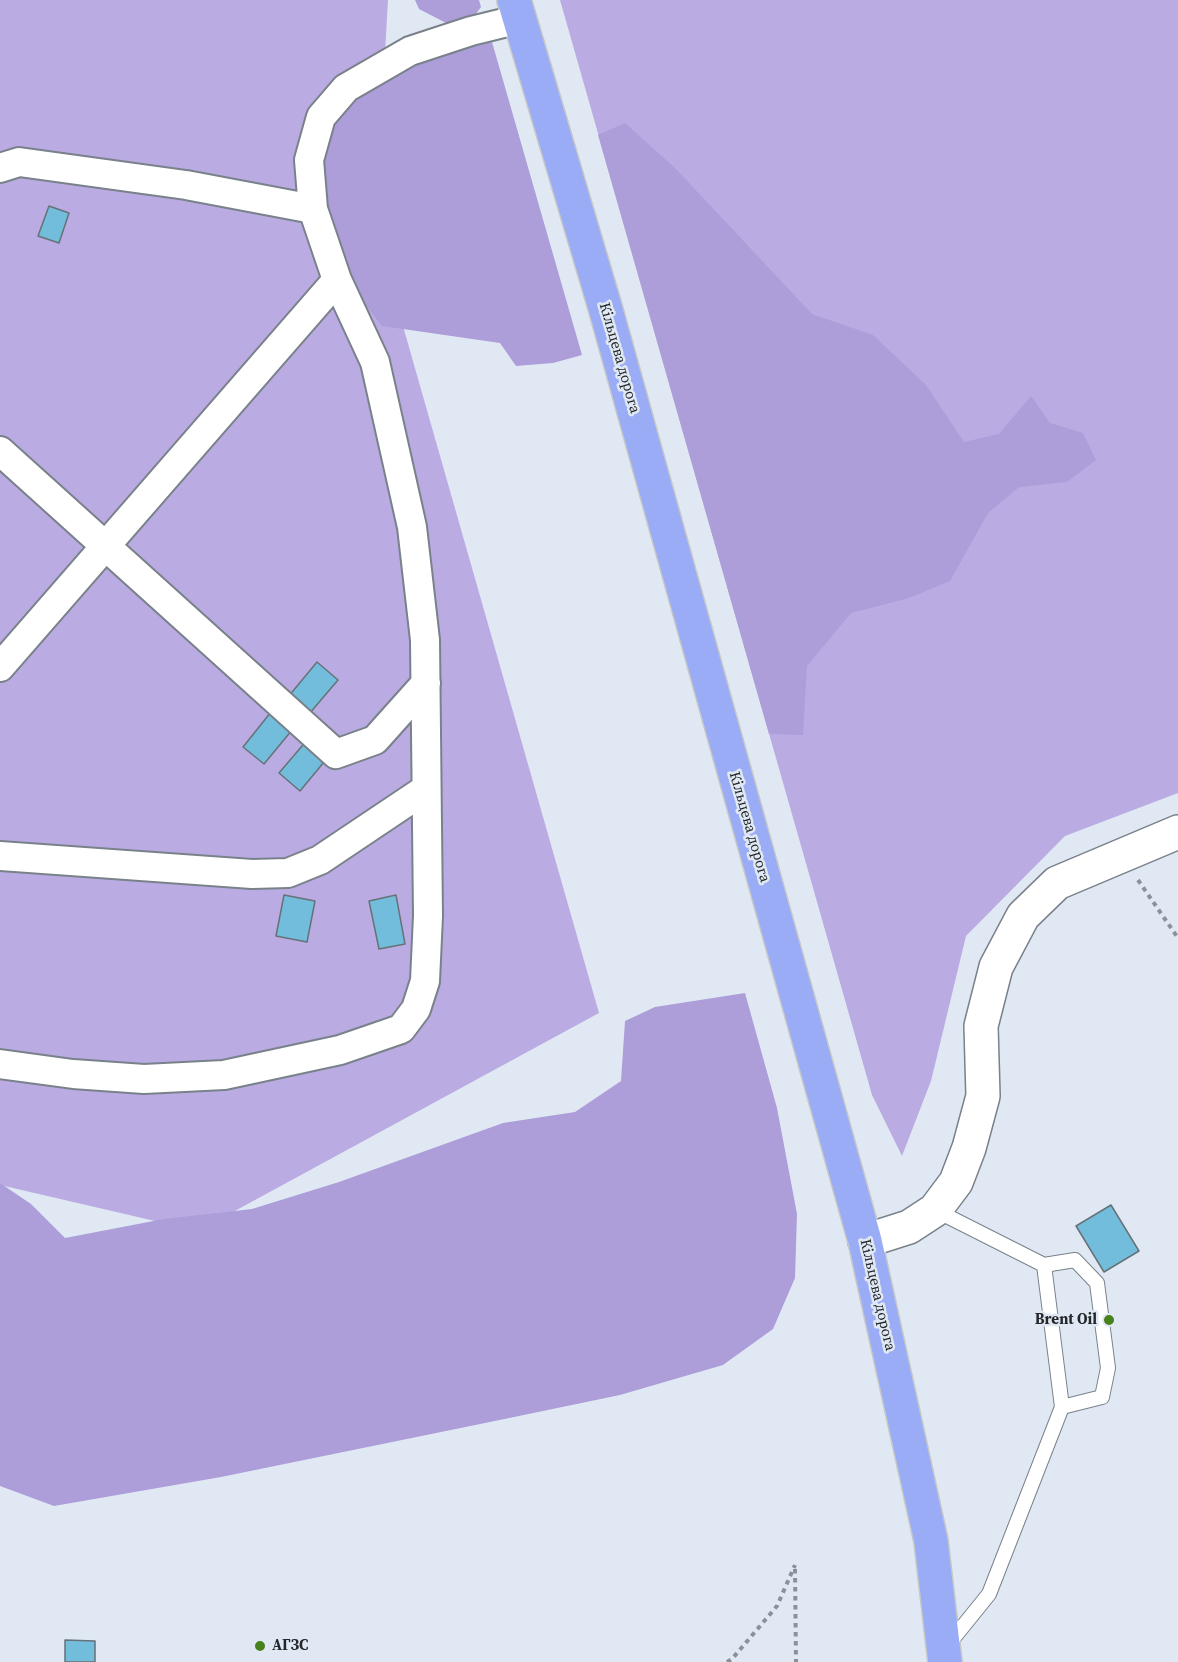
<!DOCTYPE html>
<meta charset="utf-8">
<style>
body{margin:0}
canvas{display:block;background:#e0e9f3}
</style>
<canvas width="1178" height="1662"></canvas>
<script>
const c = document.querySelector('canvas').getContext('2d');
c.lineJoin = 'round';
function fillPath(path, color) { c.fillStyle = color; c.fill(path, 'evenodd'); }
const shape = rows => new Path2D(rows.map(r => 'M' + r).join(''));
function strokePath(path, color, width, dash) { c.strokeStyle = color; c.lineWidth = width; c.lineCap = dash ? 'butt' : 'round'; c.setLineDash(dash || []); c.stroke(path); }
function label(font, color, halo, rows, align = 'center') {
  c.font = font + ' "Source Serif 4",serif'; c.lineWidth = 5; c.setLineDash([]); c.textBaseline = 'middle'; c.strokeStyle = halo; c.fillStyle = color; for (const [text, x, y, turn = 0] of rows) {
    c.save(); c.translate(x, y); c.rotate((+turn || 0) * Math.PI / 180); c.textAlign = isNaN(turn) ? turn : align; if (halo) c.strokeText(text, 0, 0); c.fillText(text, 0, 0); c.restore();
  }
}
const green = shape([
 [0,0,388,0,375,228,599,1013,198,1231,0,1185],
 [560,0,1178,0,1178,793,1065,836,966,936,931,1081,902,1156,872,1095]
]);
const forest = shape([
 [415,0,479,0,481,7,470,22,448,24,419,9],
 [492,42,582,355,553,363,516,366,500,343,382,326,355,292,324,227,317,163,332,111,377,80,437,55],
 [625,123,675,168,812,314,873,335,926,385,964,442,999,434,1031,396,1050,423,1083,433,1096,460,1067,482,1019,487,988,513,950,581,909,598,851,613,807,666,803,735,769,734,598,135],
 [745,993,777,1108,797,1214,795,1278,773,1329,723,1365,620,1395,490,1422,221,1477,54,1506,0,1486,0,1183,31,1204,65,1238,164,1219,252,1209,339,1182,503,1123,575,1112,621,1081,625,1021,655,1007]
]);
const building = shape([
 [49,206,69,213,59,243,38,236,49,206],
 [317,662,338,680,309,714,288,697,317,662],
 [271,712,292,730,264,764,243,747,271,712],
 [308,739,329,756,300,791,279,773,308,739],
 [284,895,315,901,307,942,276,936,284,895],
 [396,895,405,944,379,949,369,901,396,895],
 [1111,1205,1139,1251,1104,1272,1076,1226,1111,1205],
 [65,1640,95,1641,95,1662,65,1662,65,1640]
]);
const path = shape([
 [1138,880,1178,938],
 [795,1569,796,1662],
 [727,1662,732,1659,777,1606,795,1565]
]);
const lane = shape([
 [935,1210,1044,1265,1062,1407,989,1594,947,1646],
 [1044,1265,1075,1260,1097,1283,1108,1368,1102,1397,1062,1407]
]);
const street = shape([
 [0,168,19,162,186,185,313,209],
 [0,451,336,754,375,740,426,683],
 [0,667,337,280],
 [0,856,252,874,288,873,320,860,426,789],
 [0,1064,73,1074,144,1079,224,1075,340,1050,401,1029,416,1009,425,981,428,916,425,640,412,527,375,362,337,280,313,209,309,160,321,117,346,88,410,51,471,31,520,19]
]);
const secondary = shape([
 [865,1241,909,1227,935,1210,956,1182,969,1148,983,1096,981,1026,996,967,1023,916,1057,883,1178,832]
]);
const highway = shape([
 [514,0,605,307,865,1241,931,1541,945,1662]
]);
const markers = [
 [1109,1320,6,"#48811c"],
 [260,1646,6,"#48811c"]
];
const streetNames = [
 ["Кільцева дорога",619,358,74],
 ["Кільцева дорога",749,827,74],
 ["Кільцева дорога",877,1295,77]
];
const poiNames = [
 ["Brent Oil",1097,1320],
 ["АГЗС",272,1646,"left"]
];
fillPath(green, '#baace2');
fillPath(forest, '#ad9dd9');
fillPath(building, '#72bddc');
strokePath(building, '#667278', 1.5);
strokePath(lane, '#79818a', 16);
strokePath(street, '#79818a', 32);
strokePath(secondary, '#79818a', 36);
strokePath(highway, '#c6c7c8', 36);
strokePath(path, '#8b9198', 4, [4.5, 4.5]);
strokePath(lane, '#fff', 14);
strokePath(street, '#fff', 28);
strokePath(secondary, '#fff', 33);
strokePath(highway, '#9bacf6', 33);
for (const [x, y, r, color] of markers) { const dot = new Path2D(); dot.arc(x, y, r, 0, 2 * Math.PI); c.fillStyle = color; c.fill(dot); strokePath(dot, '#e0e9f3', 2); }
label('15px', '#23262a', '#e0e9f3', streetNames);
label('bold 15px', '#23262a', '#e0e9f3', poiNames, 'right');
</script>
